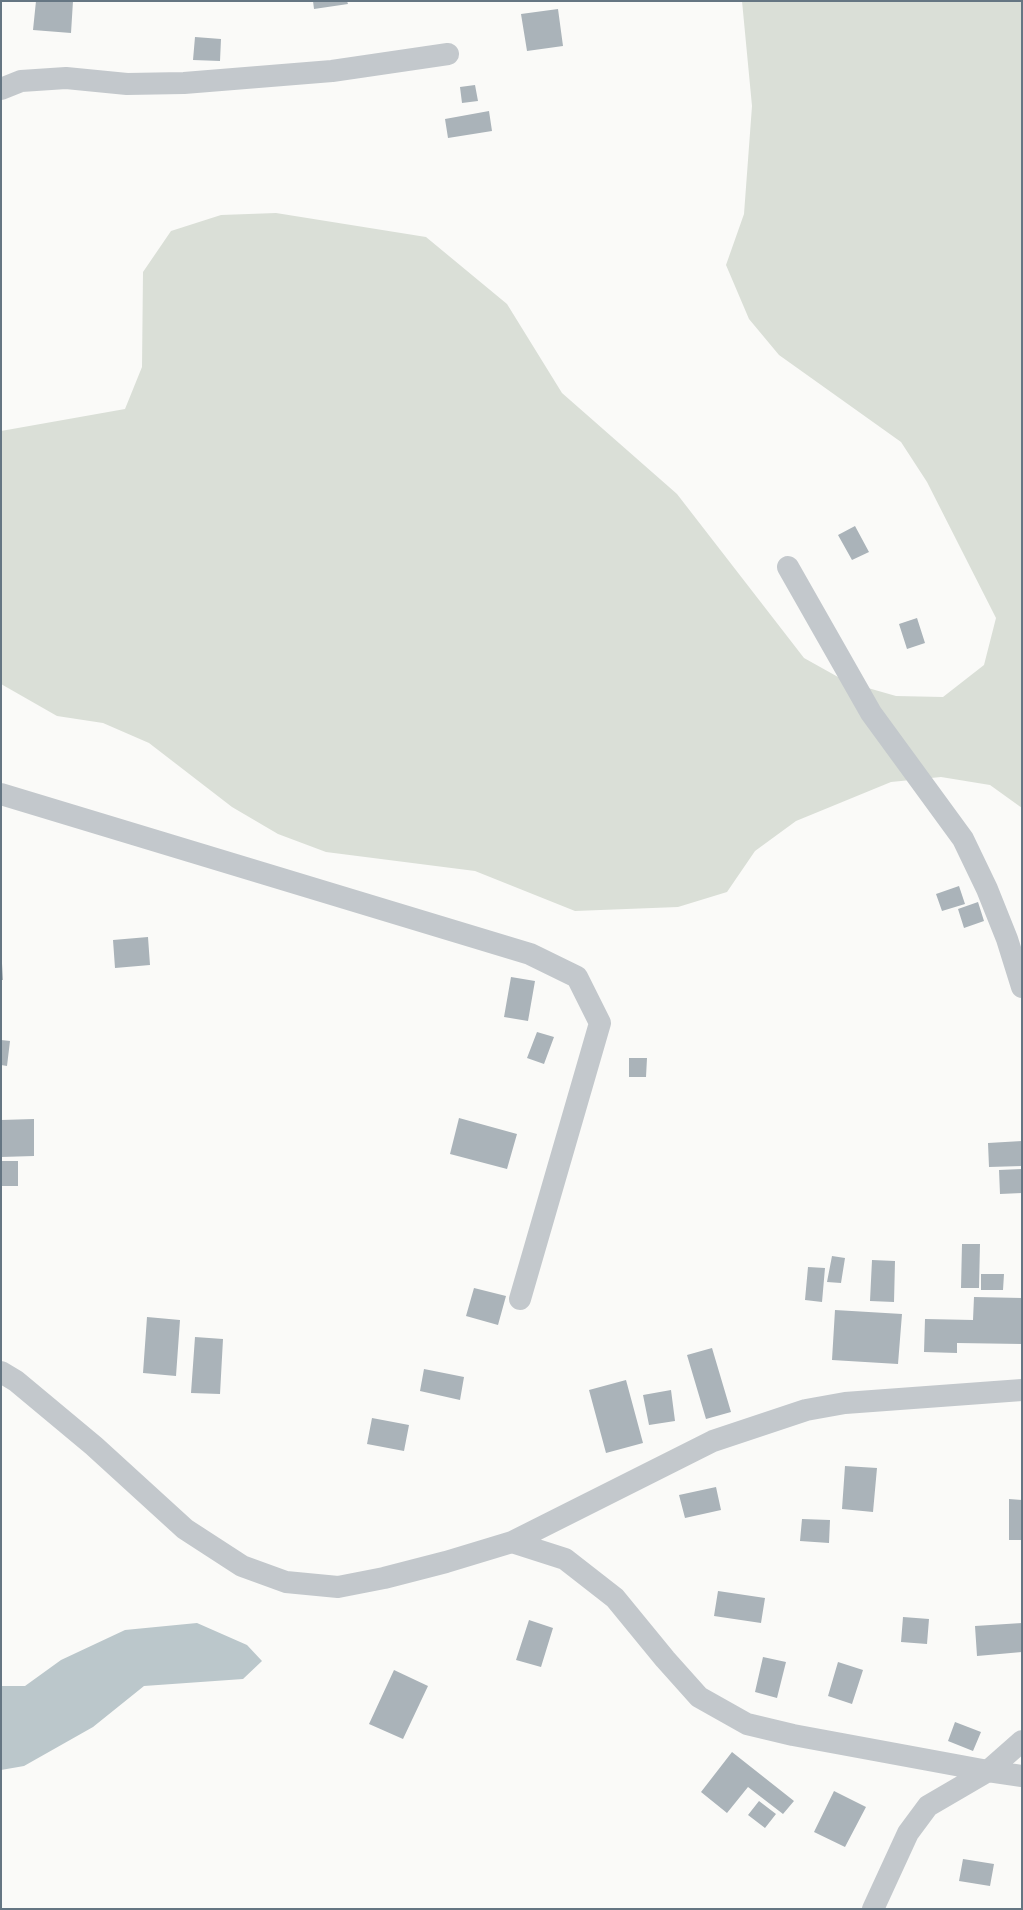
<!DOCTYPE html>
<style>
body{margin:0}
#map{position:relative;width:1023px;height:1910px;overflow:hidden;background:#fafaf8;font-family:"PT Sans",sans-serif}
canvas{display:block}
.frame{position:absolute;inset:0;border:2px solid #657683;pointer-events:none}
</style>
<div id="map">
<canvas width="1023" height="1910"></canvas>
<div class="frame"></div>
</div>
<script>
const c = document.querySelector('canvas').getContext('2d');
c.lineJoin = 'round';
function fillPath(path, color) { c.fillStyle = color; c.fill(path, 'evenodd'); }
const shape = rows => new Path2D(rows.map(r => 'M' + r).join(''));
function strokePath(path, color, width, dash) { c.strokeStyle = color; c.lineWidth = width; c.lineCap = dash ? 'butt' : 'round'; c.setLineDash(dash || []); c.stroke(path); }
const green = shape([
 [742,1,1022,1,1022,808,990,785,941,777,891,782,796,821,755,851,727,892,678,907,575,911,475,871,326,852,278,834,232,807,149,743,103,723,57,716,1,684,1,431,125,409,142,367,143,272,171,231,221,215,276,213,426,237,507,304,562,393,677,494,804,658,847,682,896,696,943,697,984,665,996,618,927,482,901,442,779,355,749,319,726,265,744,214,752,106]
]);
const water = shape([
 [197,1623,247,1645,262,1661,243,1679,144,1686,93,1727,24,1766,1,1770,1,1686,25,1686,61,1660,125,1630]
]);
const building = shape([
 [36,1,73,1,71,33,33,30],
 [313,1,347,1,348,4,314,9],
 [558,9,563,46,527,51,521,14],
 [195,37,221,39,220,61,193,60],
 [475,85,478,101,462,103,460,87],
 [489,111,492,131,448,138,445,119],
 [855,526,869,552,852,560,838,535],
 [917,618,925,643,907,649,899,624],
 [959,886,965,904,942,911,936,894],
 [978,902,984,921,964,928,958,909],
 [148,937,150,965,115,968,113,940],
 [1,947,3,980,1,980],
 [511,977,535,981,528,1021,504,1017],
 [537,1032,554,1037,544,1064,527,1058],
 [1,1040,10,1041,7,1066,1,1065],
 [629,1058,647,1058,646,1077,629,1077],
 [459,1118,517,1134,507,1169,450,1154],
 [34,1119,34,1156,1,1157,1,1120],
 [1022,1141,1022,1166,989,1167,988,1143],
 [1,1161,18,1161,18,1186,1,1186],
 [1022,1169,1022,1193,1000,1194,999,1170],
 [962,1244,980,1244,979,1288,961,1288],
 [832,1256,845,1258,841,1283,827,1282],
 [872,1260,895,1261,894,1302,870,1301],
 [808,1267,825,1268,822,1302,805,1300],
 [981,1274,1004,1274,1003,1290,981,1290],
 [474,1288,506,1296,498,1325,466,1316],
 [974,1297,1022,1298,1022,1344,957,1343,957,1353,924,1352,925,1319,973,1320],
 [835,1310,902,1314,898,1364,832,1360],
 [147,1317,180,1320,176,1376,143,1373],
 [195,1337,223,1339,220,1394,191,1393],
 [712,1348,731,1412,706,1419,687,1355],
 [424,1369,464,1377,460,1400,420,1391],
 [626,1380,643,1443,606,1453,589,1390],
 [671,1390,675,1421,649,1425,643,1395],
 [372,1418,409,1425,404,1451,367,1444],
 [845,1466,877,1468,873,1512,842,1509],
 [716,1487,721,1510,685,1518,679,1495],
 [1009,1499,1022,1500,1022,1540,1009,1540],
 [802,1519,830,1520,829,1543,800,1541],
 [718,1591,765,1598,761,1623,714,1616],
 [903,1617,929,1619,927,1644,901,1642],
 [529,1620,553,1628,541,1667,516,1660],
 [1022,1623,1022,1652,977,1656,975,1626],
 [763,1657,786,1662,777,1698,755,1692],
 [838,1662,863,1670,852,1704,828,1696],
 [394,1670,428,1686,403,1739,369,1724],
 [955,1722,981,1732,973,1751,948,1741],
 [732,1752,794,1801,783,1814,748,1787,727,1813,701,1792],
 [834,1791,866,1807,845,1847,814,1832],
 [759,1801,776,1814,765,1828,748,1815],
 [963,1859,994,1864,990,1886,959,1881]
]);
const minor = shape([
 [1,89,21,81,66,78,127,84,184,83,332,71,448,54],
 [788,567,871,713,963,839,987,889,1007,939,1022,987],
 [1,794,530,954,577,977,600,1023,520,1299],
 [1,1372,16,1381,94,1446,185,1529,242,1566,286,1582,338,1587,384,1578,446,1562,512,1542,713,1441,806,1410,845,1403,1022,1390],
 [512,1542,565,1559,615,1598,665,1659,699,1697,747,1724,793,1735,988,1771,1022,1776],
 [873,1909,908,1833,928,1806,988,1771,1022,1741]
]);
fillPath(green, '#dadfd7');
fillPath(water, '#bbc7cb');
fillPath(building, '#aab3b9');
strokePath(minor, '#c3c8cc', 22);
</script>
